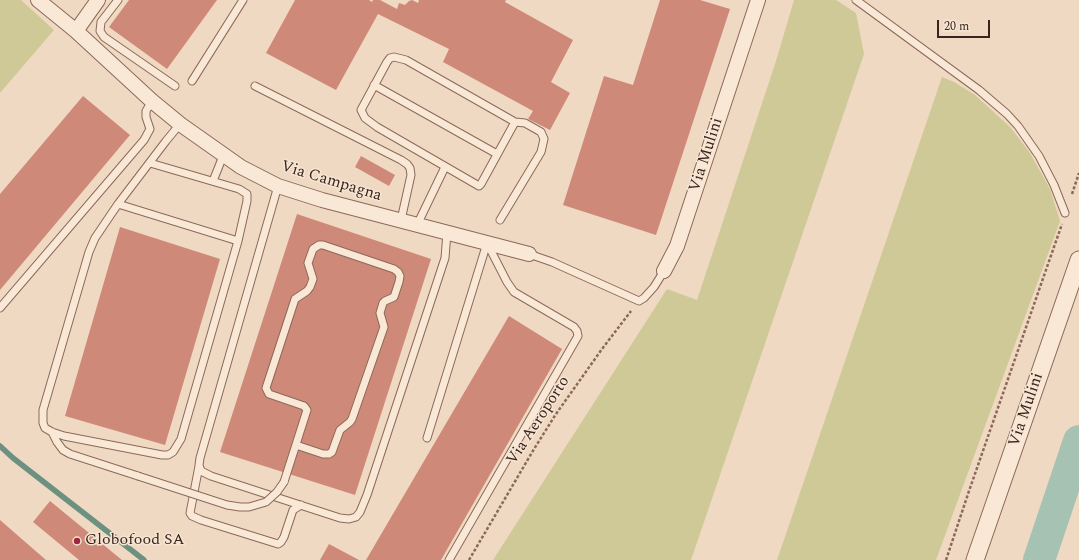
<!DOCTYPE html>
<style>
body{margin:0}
#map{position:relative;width:1079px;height:560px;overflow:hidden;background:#f0d9c3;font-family:Spectral,serif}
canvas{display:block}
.scale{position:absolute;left:937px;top:20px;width:53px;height:18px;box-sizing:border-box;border:2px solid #3a251e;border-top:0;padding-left:5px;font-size:12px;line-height:14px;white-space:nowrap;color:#3a251e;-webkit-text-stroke:3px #f7e5d3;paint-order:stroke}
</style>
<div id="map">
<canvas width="1079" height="560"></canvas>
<div class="scale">20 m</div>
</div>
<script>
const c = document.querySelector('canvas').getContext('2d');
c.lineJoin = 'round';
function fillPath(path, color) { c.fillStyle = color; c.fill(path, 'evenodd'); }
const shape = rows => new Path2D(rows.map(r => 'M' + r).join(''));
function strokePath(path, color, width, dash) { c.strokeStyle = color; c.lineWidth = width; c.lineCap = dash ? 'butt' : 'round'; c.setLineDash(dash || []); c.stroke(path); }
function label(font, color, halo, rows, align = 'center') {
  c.font = font + ' Spectral,serif'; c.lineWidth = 3; c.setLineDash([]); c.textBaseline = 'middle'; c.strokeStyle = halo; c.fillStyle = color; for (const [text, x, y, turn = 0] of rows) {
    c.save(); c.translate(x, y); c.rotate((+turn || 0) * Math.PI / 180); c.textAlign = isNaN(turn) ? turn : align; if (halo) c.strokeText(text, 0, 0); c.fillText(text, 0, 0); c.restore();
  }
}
const green = shape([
 [0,0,21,0,54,30,0,93],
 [794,0,836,0,856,13,864,54,691,560,493,560,667,289,697,300,776,61],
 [942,77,954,82,975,95,1010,127,1030,153,1050,189,1060,221,936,560,777,560]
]);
const stream = shape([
 [0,446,13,458,144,560]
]);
const river = shape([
 [1039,560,1079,441]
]);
const building = shape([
 [129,0,217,0,167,69,109,27],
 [295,0,369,0,372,2,373,0,380,0,397,9,399,3,405,5,409,1,412,0,418,3,419,0,506,0,505,2,573,40,551,82,570,93,550,130,528,119,533,111,443,62,449,49,378,14,336,90,266,53],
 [660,0,700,0,730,9,656,235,563,205,604,76,633,85],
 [83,96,130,135,0,290,0,194],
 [361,156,395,175,389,186,355,167],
 [297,214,431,259,355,495,220,452],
 [120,227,220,259,165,445,65,416],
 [509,316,562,349,441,560,366,560],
 [50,501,122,560,79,560,33,522],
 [0,520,46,560,0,560],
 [329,544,359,560,320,560]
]);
const path = shape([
 [1072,194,1079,173],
 [469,560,534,449,556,414,602,349,631,311],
 [946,560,969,491,1062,224]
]);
const service = shape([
 [118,0,101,22,100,31,104,37,175,86],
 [856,0,979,90,1007,114,1018,126,1039,156,1054,185,1065,213],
 [192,81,243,0],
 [374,85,497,154],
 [255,86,401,160,407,164,410,168,411,175,401,220],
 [150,163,239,189,247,194,247,201,238,241,118,204,166,141,180,124],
 [213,181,223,156],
 [278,186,200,458,199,465,201,471,211,476,340,518,349,519,356,517,360,512,367,495,445,258,447,232],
 [118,204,95,238,89,252,43,410,43,423,45,428,52,432,64,436,162,455,168,455,173,452,181,439,238,241],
 [500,220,541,152,544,139,541,132,525,123,515,122,406,60,394,57,390,58,387,62,361,110,365,118,377,127,479,186,481,184,515,122],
 [417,225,445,167],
 [529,254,552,262,639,301,644,298,654,287,664,271],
 [0,308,144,140,150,129,146,117,146,111,152,101],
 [52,432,57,442,63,450,70,454,138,476],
 [427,438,487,243],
 [199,466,190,513,192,516,201,520,278,544,281,542,284,537,293,510,301,505],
 [284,482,307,410,304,406,269,394,266,388,295,299,307,291,310,287,313,279,308,263,313,249,319,245,323,245,394,269,398,272,400,276,399,282,394,297,385,301,383,303,380,313,384,327,352,419,350,422,340,430,332,452,329,454,323,454,296,445],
 [449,560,578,336,577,331,574,327,514,292,507,282,487,243]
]);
const minor = shape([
 [38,0,76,31,152,101,180,124,241,167,278,186,322,200,529,254],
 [76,31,98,0],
 [664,271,677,246,758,0]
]);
const tertiary = shape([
 [975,560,1079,260]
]);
const serviceBridge = shape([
 [138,476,227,505,240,507,249,507,266,502,277,492,284,482]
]);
const markers = [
 [77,541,4,"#9c2741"]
];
const streetNames = [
 ["Via Mulini",707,155,-72],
 ["Via Campagna",331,182,17],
 ["Via Mulini",1027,410,-71],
 ["Via Aeroporto",539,421,-57]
];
const poiNames = [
 ["Globofood SA",85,541]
];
fillPath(green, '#cec996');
strokePath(stream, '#6c9180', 5.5);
strokePath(river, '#a5c2b3', 32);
fillPath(building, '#cf8978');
strokePath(service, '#8b6959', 9);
strokePath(minor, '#8b6959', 16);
strokePath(tertiary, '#8b6959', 19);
strokePath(path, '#8b6959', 2.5, [3, 2]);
strokePath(service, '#fae8d7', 7);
strokePath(minor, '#fae8d7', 14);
strokePath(tertiary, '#fae8d7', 17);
strokePath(serviceBridge, '#8b6959', 9, []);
strokePath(serviceBridge, '#fae8d7', 7);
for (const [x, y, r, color] of markers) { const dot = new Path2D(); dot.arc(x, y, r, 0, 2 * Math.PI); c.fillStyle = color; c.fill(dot); strokePath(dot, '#f7e5d3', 1.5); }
label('16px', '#3a251e', '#f7e5d3', streetNames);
label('16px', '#3a251e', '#f7e5d3', poiNames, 'left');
</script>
